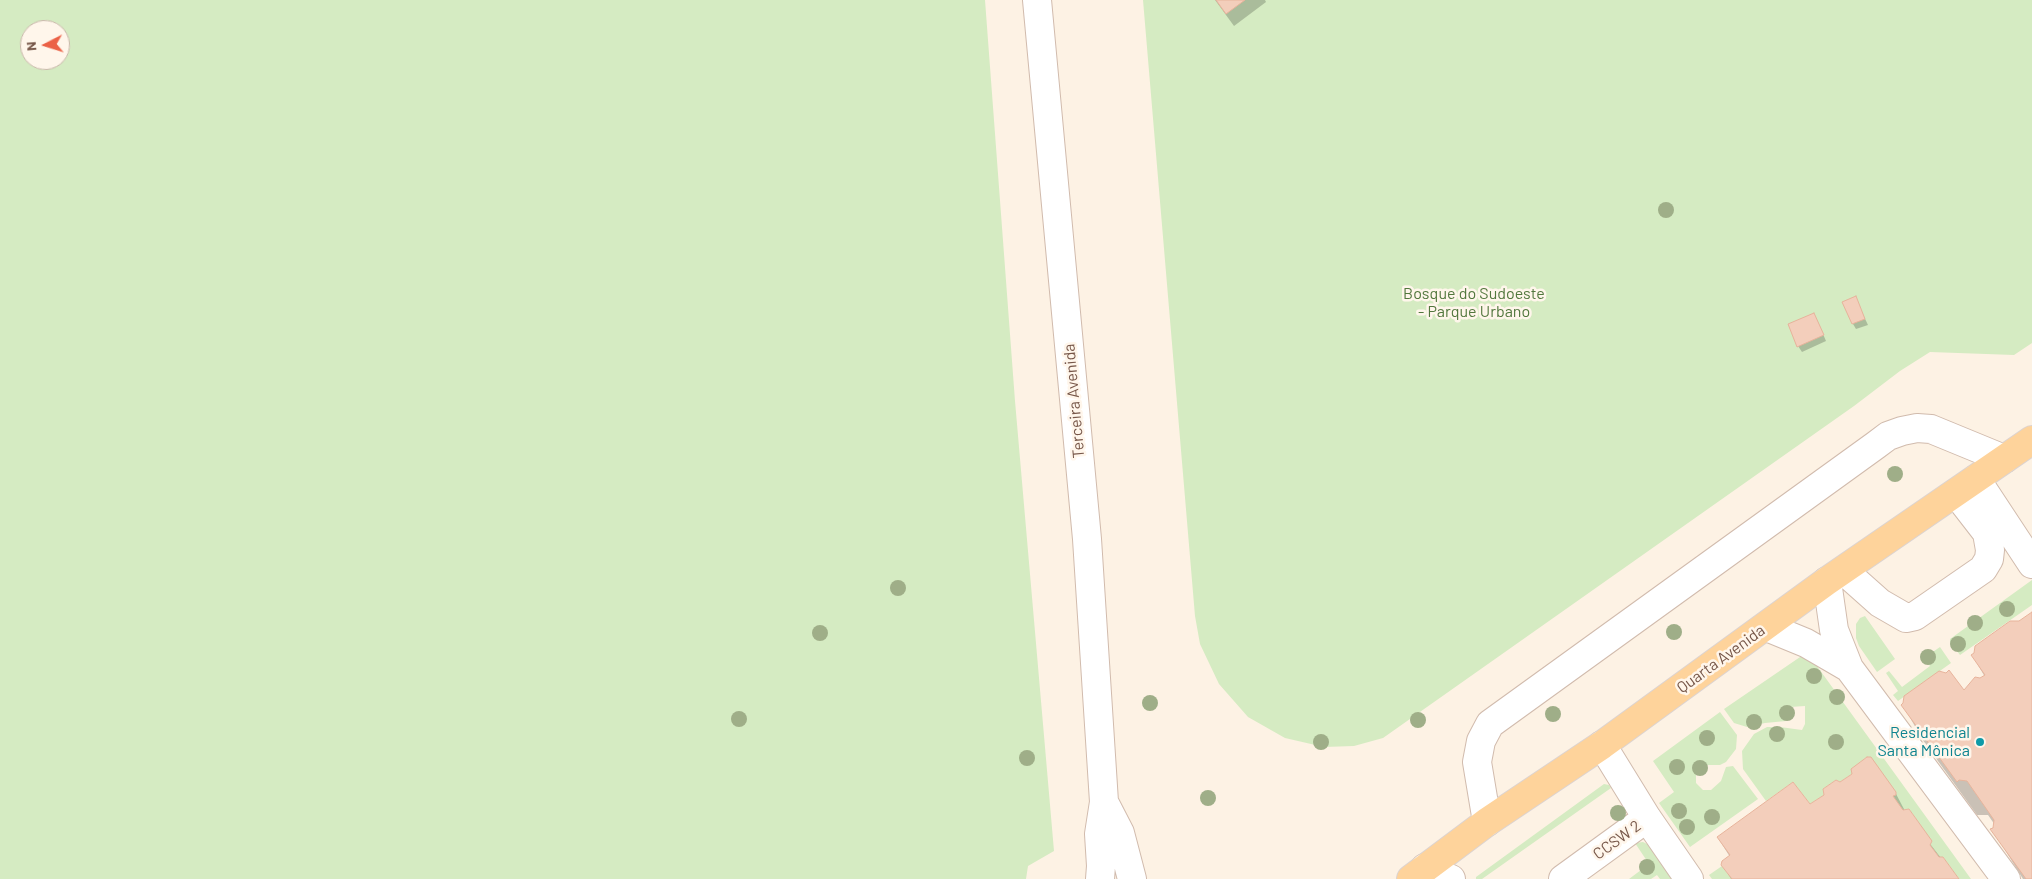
<!DOCTYPE html>
<meta charset="utf-8">
<style>
body{margin:0}
#map{position:relative;width:2032px;height:879px;overflow:hidden;background:#fdf2e4;font-family:Barlow,sans-serif}
canvas{display:block}
.north{position:absolute;left:20px;top:20px;width:50px;height:50px;box-sizing:border-box;background:#fff6eb;border:1px solid #c9b6aa;border-radius:50%;rotate:265deg;font-size:14px;font-weight:700;line-height:20px;text-align:center;color:#775749}
.north::after{content:'';display:block;margin:auto;width:18px;height:22px;background:#eb6146;clip-path:polygon(50% 0,100% 100%,50% 72%,0 100%)}
</style>
<div id="map">
<canvas width="2032" height="879"></canvas>
<div class="north">N</div>
</div>
<script>
const c = document.querySelector('canvas').getContext('2d');
c.lineJoin = 'round';
function fillPath(path, color) { c.fillStyle = color; c.fill(path, 'evenodd'); }
const shape = rows => new Path2D(rows.map(r => 'M' + r).join(''));
function strokePath(path, color, width, dash) { c.strokeStyle = color; c.lineWidth = width; c.lineCap = dash ? 'butt' : 'round'; c.setLineDash(dash || []); c.stroke(path); }
function label(font, color, halo, rows, align = 'center') {
  c.font = font + ' Barlow,sans-serif'; c.lineWidth = 5; c.setLineDash([]); c.textBaseline = 'middle'; c.strokeStyle = halo; c.fillStyle = color; for (const [text, x, y, turn = 0] of rows) {
    c.save(); c.translate(x, y); c.rotate((+turn || 0) * Math.PI / 180); c.textAlign = isNaN(turn) ? turn : align; if (halo) c.strokeText(text, 0, 0); c.fillText(text, 0, 0); c.restore();
  }
}
const green = shape([
 [0,0,985,0,1015,401,1054,851,1028,866,1026,879,0,879],
 [30,30,60,30,60,60,30,60],
 [1143,0,2032,0,2032,343,2014,355,1930,352,1900,371,1854,406,1383,738,1354,746,1324,747,1285,738,1248,717,1219,684,1200,644,1195,616],
 [2032,580,2032,605,1960,655,1950,642,1950,639],
 [1865,616,1895,659,1877,672,1859,646,1856,638,1856,624,1860,618],
 [1940,647,1951,663,1898,701,1893,695,1898,691,1886,673,1889,671,1902,687,1930,666,1924,658],
 [1803,655,1814,662,1971,879,1959,879,1943,857,1939,857,1930,845,1931,841,1909,809,1903,810,1893,796,1896,795,1867,757,1852,769,1852,774,1840,782,1836,780,1823,789,1824,795,1810,804,1793,782,1766,801,1743,769,1742,751,1754,734,1767,727,1780,727,1802,730,1805,724,1805,706,1790,707,1786,713,1786,721,1765,723,1747,727,1734,723,1724,709],
 [1720,712,1737,735,1736,749,1726,762,1720,765,1705,765,1700,768,1696,774,1696,783,1703,790,1711,790,1721,781,1726,767,1733,766,1758,799,1690,847,1659,803,1674,792,1653,761],
 [1604,784,1609,785,1611,788,1482,879,1476,879,1476,877],
 [1643,842,1651,846,1674,879,1660,879,1657,875,1651,879,1629,879,1649,864,1635,843],
 [1722,866,1732,879,1712,879,1709,875]
]);
const shadow = shape([
 [1215,0,1265,0,1266,2,1234,26],
 [1858,304,1868,325,1856,329,1853,324],
 [1817,320,1826,341,1802,352,1798,346],
 [2032,613,2032,879,2023,879,1992,829,1995,825,1988,815,1977,815,1922,739,1903,705,1964,692,1985,677,1972,655],
 [1841,783,1895,792,1905,811,1957,879,1731,879,1723,865,1730,857,1718,838,1809,806]
]);
const building = shape([
 [1216,0,1245,0,1226,14,1216,0],
 [1856,296,1865,319,1852,324,1842,302,1856,296],
 [1814,313,1824,335,1797,347,1788,324,1814,313],
 [2032,612,2032,879,2026,879,1990,829,1993,828,1994,820,1967,781,1959,780,1957,782,1901,705,1903,703,1904,696,1939,671,1946,673,1949,670,1964,690,1975,677,1980,678,1985,675,1971,655,1974,653,1975,646,2010,621,2019,621,2032,612],
 [1867,757,1871,757,1896,792,1896,795,1893,796,1903,810,1909,809,1932,841,1930,845,1939,857,1943,857,1959,879,1732,879,1721,865,1722,861,1730,855,1717,837,1793,782,1810,804,1824,795,1823,789,1836,780,1840,782,1852,774,1851,769,1867,757]
]);
const minor = shape([
 [1037,0,1087,539,1104,802,1099,834,1101,866,1100,879],
 [1976,479,2032,564],
 [1844,571,1880,603,1906,618,1915,616,1983,569,1989,559,1990,550,1987,533,1956,493],
 [1827,581,1834,630,1849,668,2006,879],
 [1767,627,1806,643,1849,668],
 [1602,745,1647,818,1689,879],
 [1104,802,1120,833,1132,879],
 [1487,822,1477,762,1481,741,1490,724,1876,445,1888,436,1902,431,1917,428,1931,429,2004,459],
 [1425,868,1451,879],
 [1563,879,1647,818]
]);
const major = shape([
 [1411,879,1487,822,1602,745,1827,581,2032,440]
]);
const trees = [
 [1666,210],
 [1895,474],
 [898,588],
 [2007,609],
 [1975,623],
 [1674,632],
 [820,633],
 [1958,644],
 [1928,657],
 [1814,676],
 [1837,697],
 [1150,703],
 [1787,713],
 [1553,714],
 [739,719],
 [1418,720],
 [1754,722],
 [1777,734],
 [1707,738],
 [1321,742],
 [1836,742],
 [1027,758],
 [1677,767],
 [1700,768],
 [1208,798],
 [1679,811],
 [1618,813],
 [1712,817],
 [1687,827],
 [1647,867]
];
const markers = [
 [1980,742,5,"#0f9aa8"]
];
const parkNames = [
 ["Bosque do Sudoeste",1474,294],
 ["- Parque Urbano",1474,312]
];
const streetNames = [
 ["Terceira Avenida",1074,401,-95],
 ["Quarta Avenida",1721,659,-36],
 ["CCSW 2",1617,840,-36]
];
const cultureNames = [
 ["Residencial",1970,733],
 ["Santa Mônica",1970,751]
];
fillPath(green, '#d5ebc2');
fillPath(shadow, '#0003');
fillPath(building, '#f3cebb');
strokePath(building, '#e7b39b', 1);
strokePath(minor, '#d1bbad', 30);
strokePath(major, '#dcd3d0', 30);
strokePath(minor, '#fff', 28);
strokePath(major, '#fed39b', 28);
c.fillStyle = '#9fae88';
for (const [x, y] of trees) { c.beginPath(); c.arc(x, y, 8, 0, 2 * Math.PI); c.fill(); }
for (const [x, y, r, color] of markers) { const dot = new Path2D(); dot.arc(x, y, r, 0, 2 * Math.PI); c.fillStyle = color; c.fill(dot); strokePath(dot, '#fff6eb', 2); }
label('16px', '#52773d', '#fff6eb', parkNames);
label('16px', '#775749', '#fff6eb', streetNames);
label('16px', '#0d838f', '#fff6eb', cultureNames, 'right');
</script>
